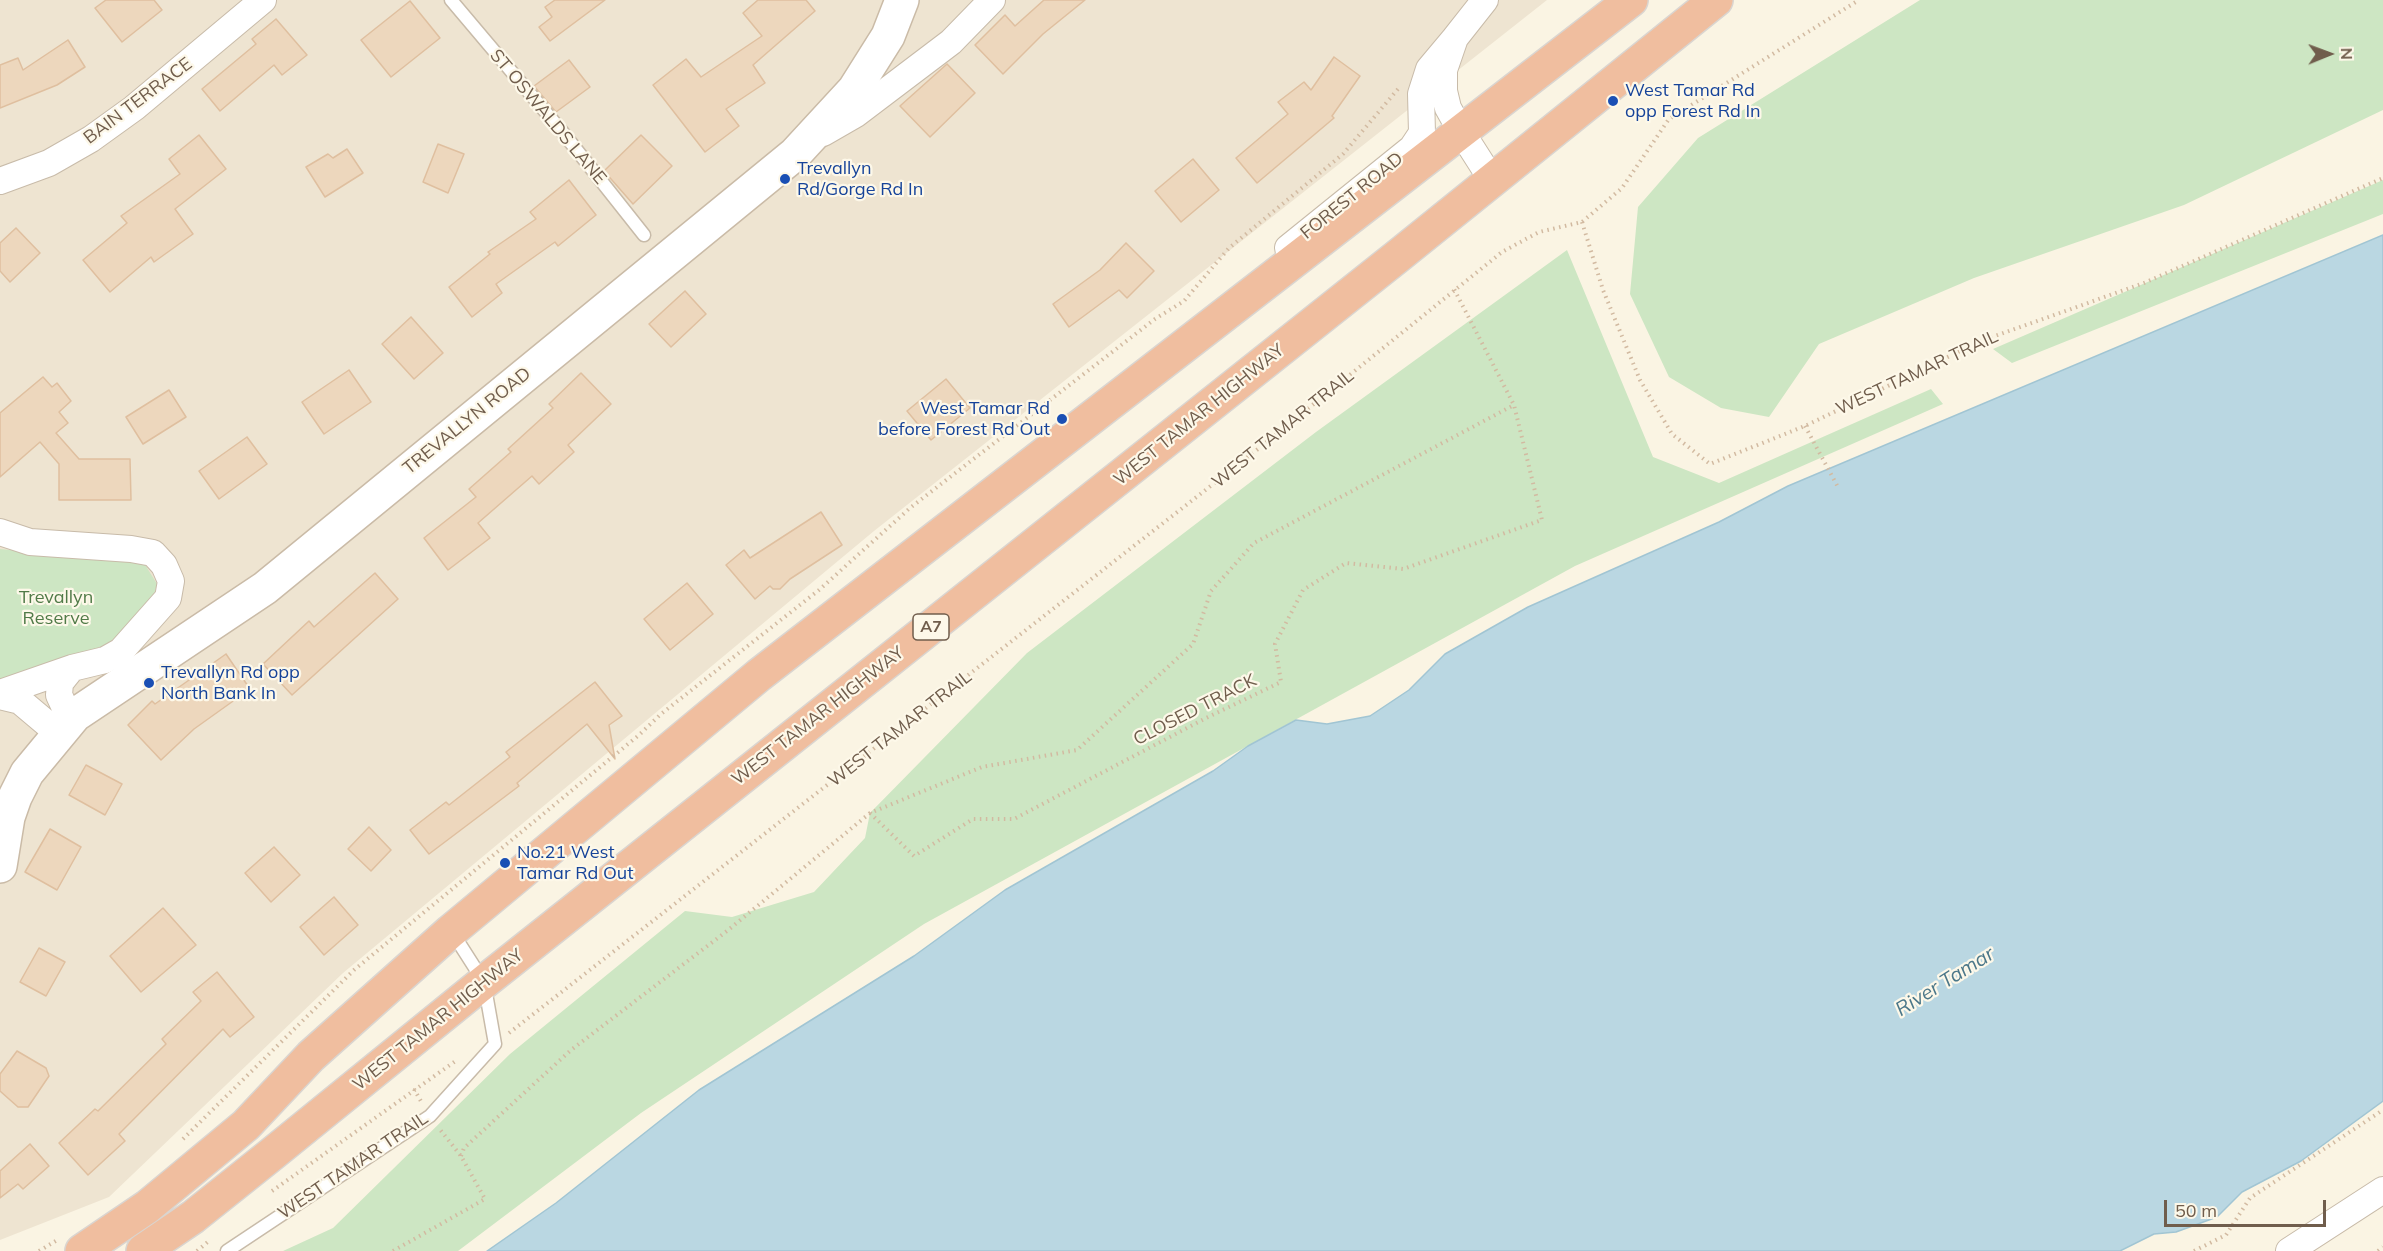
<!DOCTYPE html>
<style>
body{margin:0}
#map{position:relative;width:2383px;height:1251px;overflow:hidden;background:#faf4e3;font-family:Mulish,sans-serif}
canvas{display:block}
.north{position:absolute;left:2299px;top:24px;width:60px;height:60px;-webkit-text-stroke:4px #fdf8e9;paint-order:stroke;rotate:89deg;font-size:16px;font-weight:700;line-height:24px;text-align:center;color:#705d4c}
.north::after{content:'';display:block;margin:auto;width:21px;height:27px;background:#705d4c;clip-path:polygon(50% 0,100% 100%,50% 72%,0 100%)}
.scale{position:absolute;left:2164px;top:1200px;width:162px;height:27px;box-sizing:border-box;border:3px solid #705d4c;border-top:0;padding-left:8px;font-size:18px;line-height:21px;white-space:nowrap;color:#705d4c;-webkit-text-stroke:4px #fdf8e9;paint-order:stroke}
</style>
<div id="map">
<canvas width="2383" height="1251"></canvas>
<div class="north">N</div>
<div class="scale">50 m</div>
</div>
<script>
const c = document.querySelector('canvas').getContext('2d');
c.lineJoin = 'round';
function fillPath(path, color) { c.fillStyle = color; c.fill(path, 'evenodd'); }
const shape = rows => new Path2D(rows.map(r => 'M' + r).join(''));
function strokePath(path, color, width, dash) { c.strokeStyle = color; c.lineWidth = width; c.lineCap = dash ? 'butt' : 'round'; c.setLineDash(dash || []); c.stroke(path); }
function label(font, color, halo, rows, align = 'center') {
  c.font = font + ' Mulish,sans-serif'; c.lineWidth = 4.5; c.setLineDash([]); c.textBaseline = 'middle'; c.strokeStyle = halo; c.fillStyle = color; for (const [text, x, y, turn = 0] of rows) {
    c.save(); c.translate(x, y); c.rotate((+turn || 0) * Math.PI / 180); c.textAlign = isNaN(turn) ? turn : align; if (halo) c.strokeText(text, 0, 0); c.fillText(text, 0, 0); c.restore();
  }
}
const residential = shape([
 [0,0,1547,0,874,531,343,973,109,1197,0,1240]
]);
const green = shape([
 [1920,0,2383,0,2383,110,2184,205,1974,278,1819,344,1769,417,1721,408,1669,377,1630,294,1638,207,1698,138],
 [2383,180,2383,214,2012,363,1993,349],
 [1567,250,1653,457,1719,483,1931,389,1943,404,1575,566,924,924,641,1113,458,1251,283,1251,333,1228,510,1054,685,911,732,917,814,892,865,838,870,813,1027,653,1316,432],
 [0,549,144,563,157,584,152,602,111,646,0,682]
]);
const water = shape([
 [2383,235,2383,1101,2301,1161,2242,1192,2217,1217,2176,1232,2154,1234,2120,1251,487,1251,556,1203,699,1090,914,956,1005,890,1213,771,1248,746,1296,720,1327,724,1370,716,1409,690,1445,654,1528,607,1719,522,1788,486,2383,235]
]);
const building = shape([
 [106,0,154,0,162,10,122,42,95,8,106,0],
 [555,0,605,0,550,41,539,27,552,17,545,7,555,0],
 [758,0,806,0,815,11,753,65,765,83,726,109,739,126,705,152,653,85,686,59,701,77,762,36,743,13,758,0],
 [1044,0,1085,0,1043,34,1003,74,975,45,1005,15,1015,26,1044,0],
 [410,1,440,38,391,77,361,40,410,1],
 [276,19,307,55,282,75,274,65,220,111,202,89,256,44,252,39,276,19],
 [68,40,85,67,57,85,0,108,0,65,18,58,23,70,68,40],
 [1334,57,1360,76,1332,116,1334,118,1257,183,1236,158,1288,114,1278,102,1304,82,1311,90,1334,57],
 [569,60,590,87,556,112,534,86,569,60],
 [947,64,975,93,930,137,900,106,947,64],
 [199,135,226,169,175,209,193,234,154,262,151,257,110,292,83,260,127,223,121,216,180,174,169,159,199,135],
 [641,135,672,166,633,204,604,171,641,135],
 [438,144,464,154,448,193,423,182,438,144],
 [347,149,363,173,325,197,306,167,328,154,333,158,347,149],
 [1193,159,1219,190,1181,222,1155,191,1193,159],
 [569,180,596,215,558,246,555,242,496,284,502,293,472,317,449,287,490,254,488,252,536,219,530,212,569,180],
 [16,228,40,253,10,282,0,271,0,243,16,228],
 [1126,243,1154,271,1127,298,1119,290,1069,327,1053,304,1100,270,1126,243],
 [685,291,706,314,671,347,649,324,685,291],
 [411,317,443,353,414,379,382,344,411,317],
 [349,370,371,402,324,434,302,402,349,370],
 [581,373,611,404,568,445,574,452,539,484,532,476,478,523,490,538,448,570,424,538,476,497,469,489,511,452,508,449,553,408,549,404,581,373],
 [43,377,52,387,57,383,71,401,59,412,68,423,56,433,79,459,130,459,131,500,59,500,59,464,40,442,0,477,0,413,43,377],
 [946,379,970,408,931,440,907,411,946,379],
 [169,390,186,417,143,444,126,417,169,390],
 [247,437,267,464,219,499,199,471,247,437],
 [821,512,842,545,790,579,780,589,773,589,770,586,755,599,726,565,744,550,750,558,821,512],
 [375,573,398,599,292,695,263,664,309,621,314,627,375,573],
 [687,583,713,614,670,650,644,619,687,583],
 [226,654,250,689,194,729,161,760,128,725,152,701,155,704,226,654],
 [595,682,622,716,609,725,615,759,587,724,517,783,519,786,429,854,410,830,446,802,449,805,510,757,506,752,595,682],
 [86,765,122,784,105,815,69,795,86,765],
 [369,827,391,850,371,871,348,849,369,827],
 [50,829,81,847,57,890,25,872,50,829],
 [274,847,300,875,271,902,245,873,274,847],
 [334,897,358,925,324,955,300,927,334,897],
 [163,908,196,945,141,992,110,956,163,908],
 [39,948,65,962,46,996,20,982,39,948],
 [217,972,254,1017,230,1037,223,1029,119,1134,125,1141,88,1175,59,1143,95,1109,98,1111,166,1044,162,1039,201,1001,193,992,217,972],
 [17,1051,46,1068,49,1076,28,1107,18,1107,0,1091,0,1074,17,1051],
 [30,1144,49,1166,23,1189,18,1184,0,1198,0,1171,30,1144]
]);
const path = shape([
 [1582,222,1603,290,1640,380,1672,434,1710,464,1805,426,1981,341,2144,283,2383,178],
 [1805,426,1839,489],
 [870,813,914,856,973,819,1014,819,1206,718,1281,682,1275,644,1303,590,1346,563,1403,569,1542,520,1514,405,1454,289],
 [509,1033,1253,453,1502,252,1539,232,1582,222,1622,188,1669,119,1859,0],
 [414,1089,422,1103],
 [183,1139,354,970,639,735,661,714,819,590,910,508,1155,319,1184,301,1229,248,1343,154,1398,89],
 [461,1156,464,1148,571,1050,727,931,870,813,982,767,1077,750,1193,644,1211,591,1254,543,1514,405],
 [272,1191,457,1060],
 [39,1251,59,1239],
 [197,1251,210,1240],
 [393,1251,485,1199,461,1156,438,1127],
 [2194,1251,2226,1235,2250,1198,2383,1110],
 [2378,1251,2383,1247]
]);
const lane = shape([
 [451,0,560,129,644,235],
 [227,1251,430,1116,495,1044,484,982,452,932]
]);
const street = shape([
 [1485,0,1455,38,1444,70,1444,91,1448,108,1462,133,1492,180],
 [823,133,856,114,951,42,992,0],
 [0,181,49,163,91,139,134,108,263,0],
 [1288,248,1412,148,1422,133,1421,94,1429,69,1455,38],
 [0,532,30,542,131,549,153,553,164,565,171,581,168,598,121,651,105,660,72,668,60,683,59,695,65,708,75,715],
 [0,693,72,668],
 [0,696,20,701,58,733],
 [2289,1251,2383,1190]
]);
const secondary = shape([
 [0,866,8,817,15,797,27,773,75,715,265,588,795,154,854,90,888,36,902,0]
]);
const highway = shape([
 [82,1251,147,1207,246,1125,311,1056,451,931,759,675,1631,0],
 [143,1251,193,1217,272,1154,484,982,1398,256,1716,0]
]);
const markers = [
 [1613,101,6,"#1a4fb4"],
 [785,179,6,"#1a4fb4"],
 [1062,419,6,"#1a4fb4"],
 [149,683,6,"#1a4fb4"],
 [505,863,6,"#1a4fb4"]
];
const shields = [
 [931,627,36]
];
const shieldNames = [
 ["A7",931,627]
];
const transitNames = [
 ["West Tamar Rd",1625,91],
 ["opp Forest Rd In",1625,112],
 ["Trevallyn",797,169],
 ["Rd/Gorge Rd In",797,190],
 ["West Tamar Rd",1050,409,"right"],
 ["before Forest Rd Out",1050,430,"right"],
 ["Trevallyn Rd opp",161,673],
 ["North Bank In",161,694],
 ["No.21 West",517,853],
 ["Tamar Rd Out",517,874]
];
const streetNames = [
 ["BAIN TERRACE",138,101,-37],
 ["ST OSWALDS LANE",548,117,50],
 ["FOREST ROAD",1352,196,-39],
 ["WEST TAMAR TRAIL",1917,373,-25],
 ["WEST TAMAR HIGHWAY",1199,415,-39],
 ["TREVALLYN ROAD",467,421,-39],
 ["WEST TAMAR TRAIL",1283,429,-39],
 ["CLOSED TRACK",1195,710,-27],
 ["WEST TAMAR HIGHWAY",818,716,-38],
 ["WEST TAMAR TRAIL",900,729,-38],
 ["WEST TAMAR HIGHWAY",438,1020,-39],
 ["WEST TAMAR TRAIL",353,1166,-34]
];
const parkNames = [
 ["Trevallyn",56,598],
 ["Reserve",56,619]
];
const waterNames = [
 ["River Tamar",1945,982,-32]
];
fillPath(residential, '#eee4d1');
fillPath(green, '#cde6c3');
fillPath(water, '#bad7e2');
strokePath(water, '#a1c5d3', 1.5);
fillPath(building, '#edd7bd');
strokePath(building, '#dfbf9f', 1.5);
strokePath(lane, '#c8bba9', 15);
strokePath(street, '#c8bba9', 28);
strokePath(secondary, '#cabba7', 36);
strokePath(highway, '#dad5d0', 36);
strokePath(path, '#d2baa1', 4, [1.5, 4.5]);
strokePath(lane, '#fff', 12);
strokePath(street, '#fff', 26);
strokePath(secondary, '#fff', 33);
strokePath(highway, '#f0be9f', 33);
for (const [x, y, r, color] of markers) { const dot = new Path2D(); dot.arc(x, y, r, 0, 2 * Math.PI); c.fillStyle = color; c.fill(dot); strokePath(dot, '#fdf8e9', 2); }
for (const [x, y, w] of shields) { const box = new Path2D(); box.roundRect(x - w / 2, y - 13, w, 26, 4.5); c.fillStyle = '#fdf8e9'; c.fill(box); strokePath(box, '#705d4c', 1.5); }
label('bold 16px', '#705d4c', null, shieldNames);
label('18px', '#164399', '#fdf8e9', transitNames, 'left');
label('18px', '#705d4c', '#fdf8e9', streetNames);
label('18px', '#507a47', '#fdf8e9', parkNames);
label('italic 20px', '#4b7789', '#fdf8e9', waterNames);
</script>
